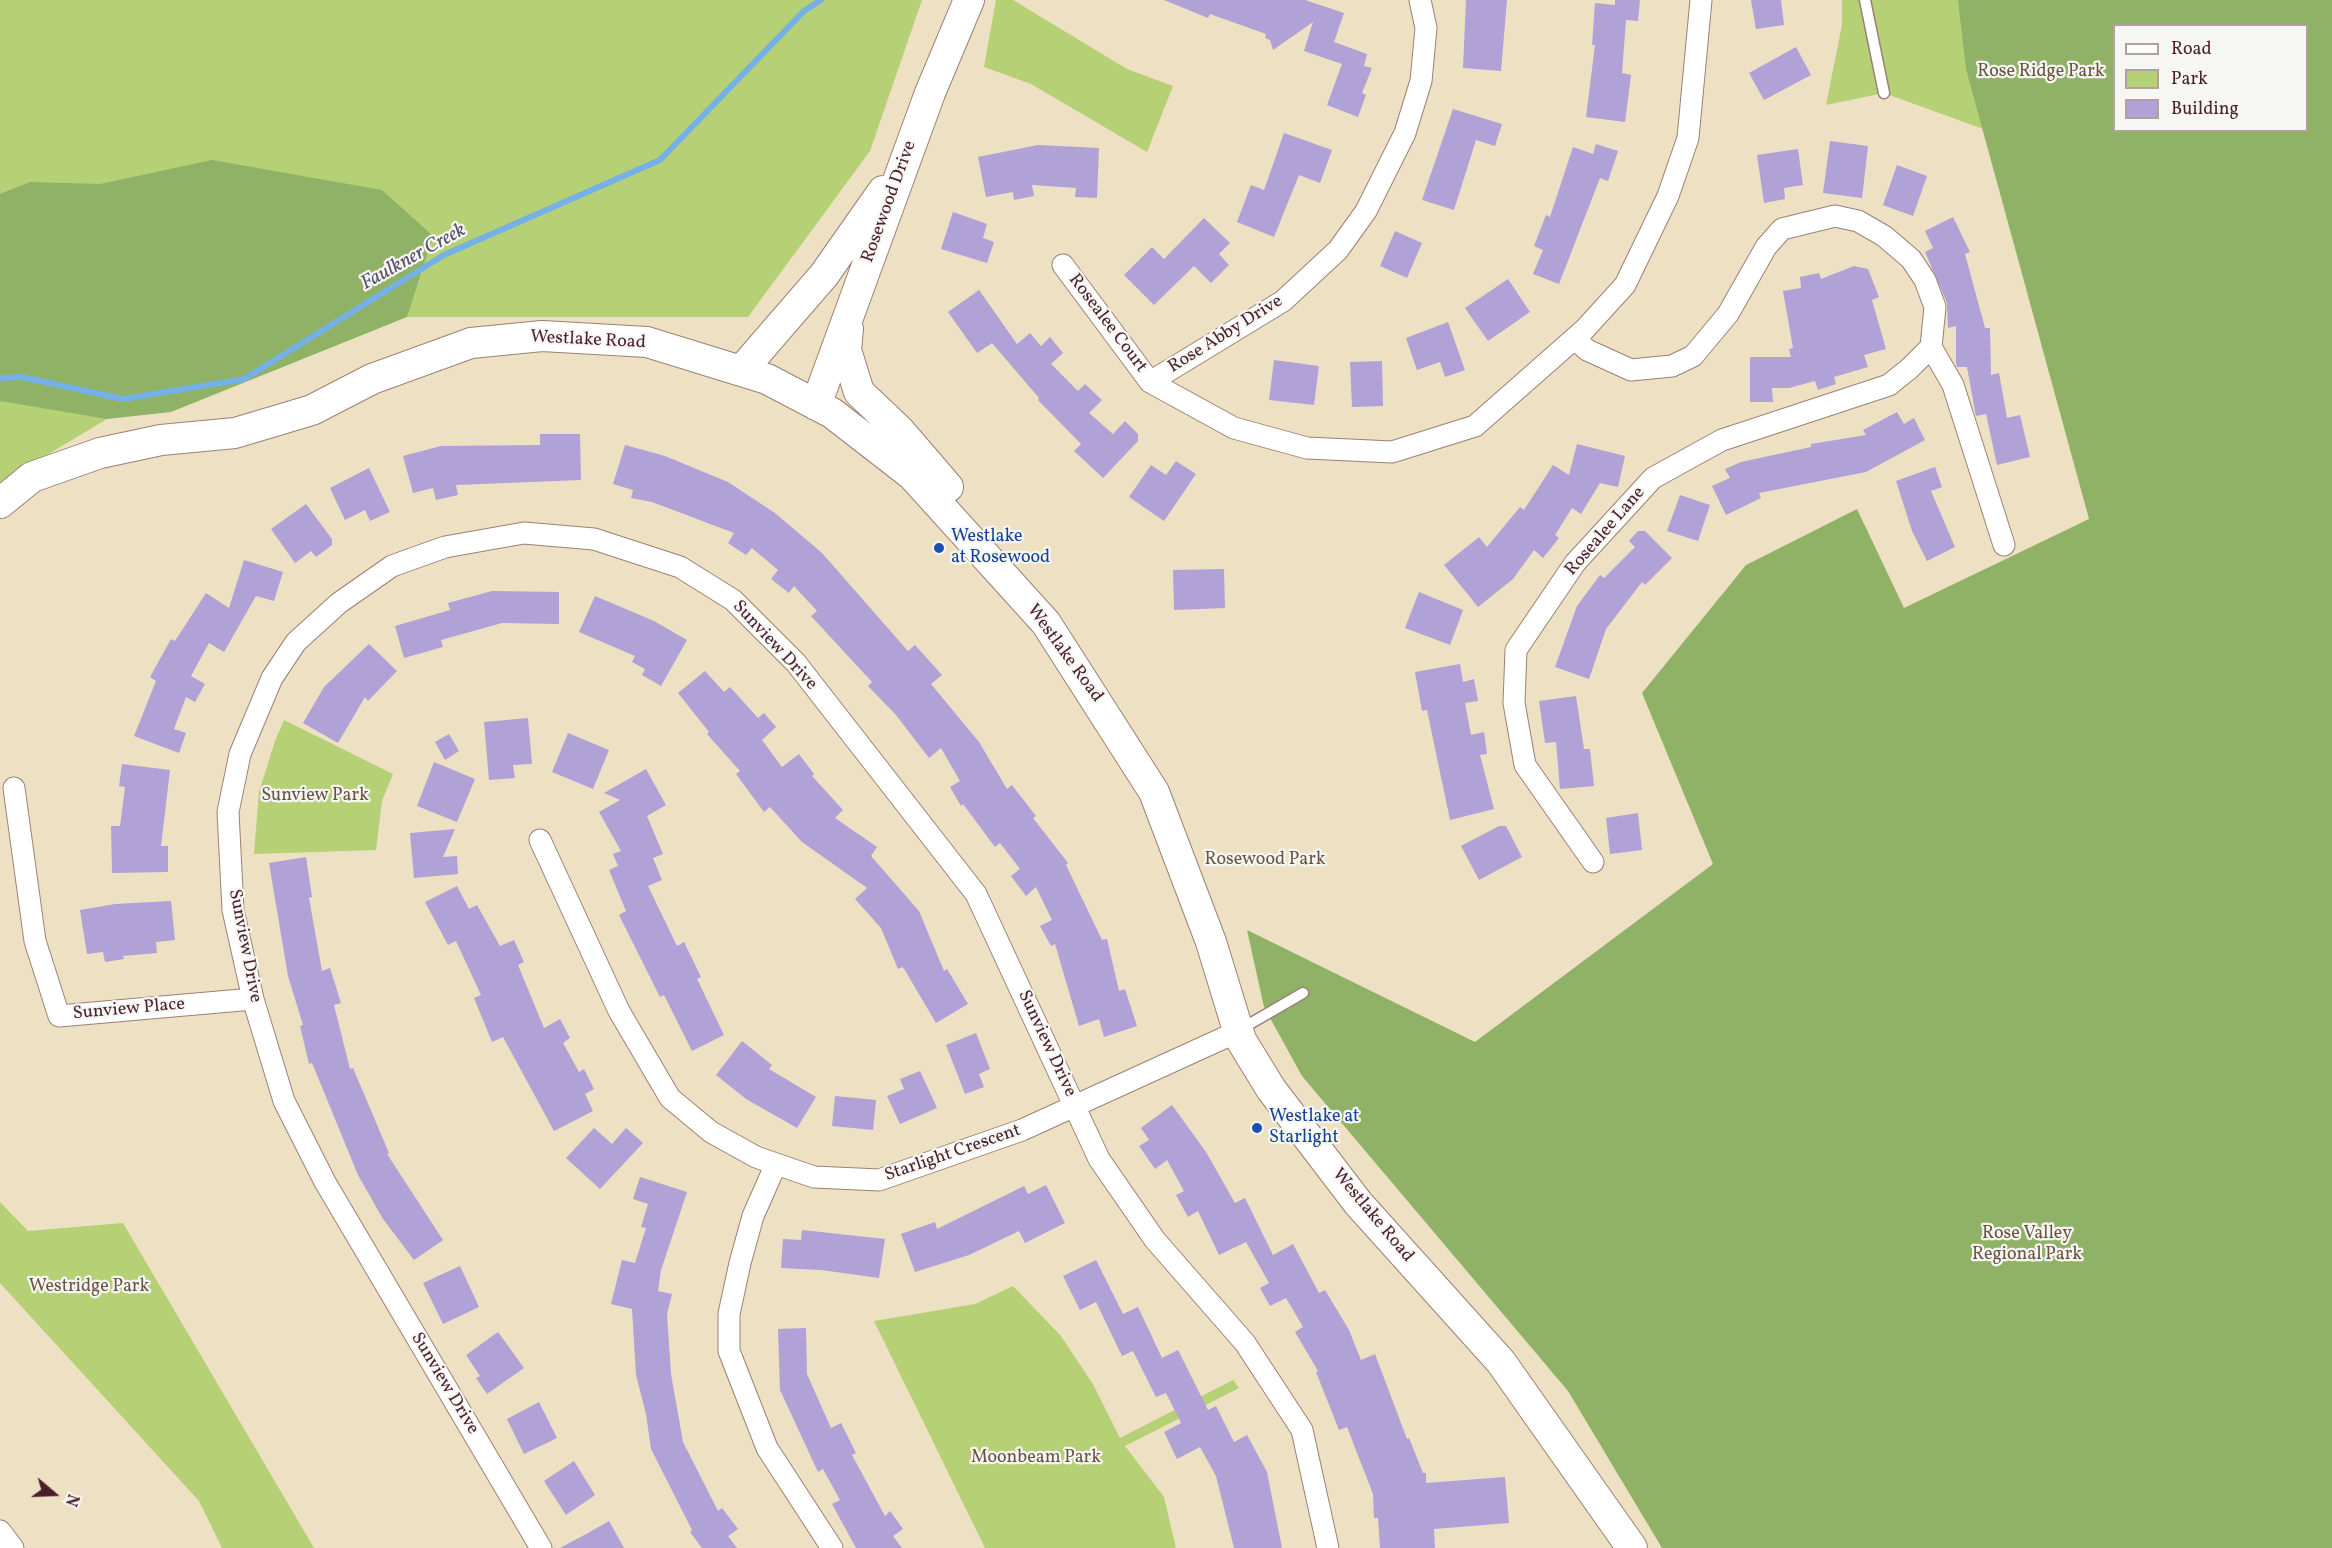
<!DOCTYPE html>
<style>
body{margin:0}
#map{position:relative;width:2332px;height:1548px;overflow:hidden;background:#eee0c2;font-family:Vollkorn,serif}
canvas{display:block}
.legend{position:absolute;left:2113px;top:24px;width:195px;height:108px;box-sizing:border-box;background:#f6f6f2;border:2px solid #b1a0a2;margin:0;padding:8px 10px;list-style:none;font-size:18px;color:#4a1f2b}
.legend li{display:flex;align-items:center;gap:12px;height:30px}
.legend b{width:30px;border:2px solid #b1a0a2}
.north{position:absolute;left:24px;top:1464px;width:60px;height:60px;-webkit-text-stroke:4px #f6f6f2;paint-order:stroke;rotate:109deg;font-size:16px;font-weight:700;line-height:24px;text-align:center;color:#4a1f2b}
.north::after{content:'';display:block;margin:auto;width:21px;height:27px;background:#4a1f2b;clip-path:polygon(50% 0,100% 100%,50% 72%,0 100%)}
</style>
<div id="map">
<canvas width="2332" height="1548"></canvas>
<ul class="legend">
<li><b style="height:8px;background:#fff"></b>Road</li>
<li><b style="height:16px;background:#b6d076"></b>Park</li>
<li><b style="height:16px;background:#b0a1d7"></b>Building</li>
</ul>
<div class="north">N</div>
</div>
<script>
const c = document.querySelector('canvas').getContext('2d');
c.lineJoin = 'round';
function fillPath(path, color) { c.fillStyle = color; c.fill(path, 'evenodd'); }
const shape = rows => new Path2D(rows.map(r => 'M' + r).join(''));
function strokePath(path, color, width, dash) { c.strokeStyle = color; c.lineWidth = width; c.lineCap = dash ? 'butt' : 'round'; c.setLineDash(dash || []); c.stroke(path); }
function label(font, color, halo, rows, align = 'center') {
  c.font = font + ' Vollkorn,serif'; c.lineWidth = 4.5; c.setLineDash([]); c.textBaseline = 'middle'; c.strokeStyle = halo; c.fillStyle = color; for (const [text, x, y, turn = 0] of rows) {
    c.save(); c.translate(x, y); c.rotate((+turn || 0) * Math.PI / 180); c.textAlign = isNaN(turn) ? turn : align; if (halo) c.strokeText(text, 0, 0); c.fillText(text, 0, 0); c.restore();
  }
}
const green = shape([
 [0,0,922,0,870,151,748,317,407,317,107,419,0,483],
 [996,0,1013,0,1127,69,1173,86,1147,152,1031,84,984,67],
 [1842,0,2207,0,2114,26,2114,130,2140,186,1884,93,1826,105,1842,25],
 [284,720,393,774,382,801,376,850,254,854,259,792,275,741],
 [0,1202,28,1231,123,1223,314,1548,222,1548,199,1501,0,1283],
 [1013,1286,1061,1336,1093,1384,1120,1438,1233,1380,1239,1388,1125,1446,1164,1497,1176,1548,985,1548,874,1321,975,1304]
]);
const forest = shape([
 [1958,0,2332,0,2332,1548,1662,1548,1568,1391,1302,1076,1264,1007,1247,930,1475,1042,1713,864,1642,693,1746,565,1857,509,1904,608,2089,519,1966,69],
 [2114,26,2306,26,2306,130,2114,130],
 [212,160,382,190,433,236,407,317,171,412,107,419,0,401,0,194,30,182,100,184]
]);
const stream = shape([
 [0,378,22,377,123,399,244,379,444,255,660,160,804,11,821,0]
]);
const building = shape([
 [1164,0,1305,0,1344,13,1334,42,1367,54,1364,66,1372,68,1362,93,1366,95,1358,117,1327,105,1342,64,1304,51,1313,22,1273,50,1270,40,1265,38,1266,34,1210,14,1208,18],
 [1466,0,1507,0,1501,71,1463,68],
 [1615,0,1640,0,1638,21,1626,20,1622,73,1631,75,1625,122,1586,117,1595,45,1592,45,1595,3,1615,5],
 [1751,0,1781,0,1784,25,1756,29],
 [1796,47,1811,75,1764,100,1749,73],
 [1453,109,1502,124,1495,146,1476,140,1454,210,1422,200],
 [1284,133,1332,150,1320,183,1299,175,1274,237,1237,222,1251,185,1264,190],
 [1830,141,1868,146,1862,198,1823,193],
 [1596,144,1618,151,1608,181,1600,178,1559,284,1533,274,1543,250,1534,246,1546,215,1550,217,1573,147,1593,154],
 [1038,145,1099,148,1097,198,1075,197,1076,188,1032,185,1034,196,1014,200,1013,192,986,197,978,157],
 [1798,149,1803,185,1784,188,1785,199,1764,203,1757,155],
 [1897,165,1927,176,1913,216,1883,205],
 [953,212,987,224,983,238,994,242,987,263,941,249],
 [1953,217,1970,252,1965,254,1985,328,1990,328,1991,375,1999,373,2007,418,2020,415,2030,457,1997,465,1986,414,1976,416,1975,411,1967,367,1957,367,1956,364,1956,326,1948,328,1947,303,1925,252,1933,248,1925,231],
 [1204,218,1230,243,1219,254,1229,265,1211,283,1194,266,1154,305,1124,275,1152,247,1164,259],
 [1395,231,1422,243,1407,278,1380,266],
 [1854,266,1868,269,1879,297,1872,300,1886,349,1864,355,1868,367,1834,377,1836,384,1818,390,1815,381,1789,388,1772,388,1773,402,1750,402,1750,357,1791,357,1789,349,1793,348,1783,291,1801,288,1800,277,1819,273,1821,279],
 [1508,279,1530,312,1488,341,1465,308],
 [979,290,1017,344,1030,333,1041,346,1050,337,1063,353,1051,364,1078,391,1085,384,1102,400,1089,413,1113,434,1125,421,1138,434,1138,441,1103,478,1074,451,1081,444,1038,400,1039,398,992,343,977,353,948,312],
 [1448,322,1465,370,1445,377,1440,362,1417,370,1406,338],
 [1274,360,1319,366,1314,405,1269,400],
 [1382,361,1383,406,1352,407,1350,362],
 [1897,412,1904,424,1914,418,1925,440,1866,472,1759,493,1761,498,1726,515,1712,486,1730,478,1725,469,1741,462,1811,447,1811,444,1866,435,1863,430],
 [540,434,580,434,581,480,456,485,458,495,436,500,433,488,413,493,403,456,441,446,540,445],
 [1577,444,1625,456,1618,487,1600,483,1581,514,1572,508,1555,535,1559,538,1543,558,1534,550,1513,579,1478,607,1444,565,1479,537,1487,547,1520,507,1524,510,1553,465,1569,475],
 [625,445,665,456,728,482,775,513,822,553,908,651,915,645,942,675,931,684,979,742,1007,789,1012,785,1036,816,1033,818,1068,863,1066,865,1102,940,1107,939,1119,991,1125,989,1137,1026,1104,1037,1099,1019,1079,1026,1055,944,1051,946,1040,926,1052,920,1036,887,1026,896,1011,876,1020,869,1000,843,995,847,963,804,961,806,950,787,960,781,941,748,929,758,896,715,868,686,872,682,811,616,817,611,794,586,789,593,771,579,778,570,752,548,746,555,728,543,734,533,652,502,631,498,633,490,613,484],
 [1176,461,1196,474,1164,521,1129,497,1151,465,1166,475],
 [1935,467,1942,487,1931,491,1955,547,1927,561,1912,531,1896,481],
 [369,468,390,512,370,521,365,510,345,520,330,488],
 [1680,495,1710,505,1698,541,1667,531],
 [306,504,332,539,332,545,316,557,311,551,295,563,271,529],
 [1638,531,1645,531,1672,558,1645,585,1642,582,1606,629,1589,679,1555,667,1577,606,1600,575,1604,578,1635,547,1629,541],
 [244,560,283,572,274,601,256,596,224,652,209,643,191,676,205,684,195,702,186,697,174,729,186,733,179,753,134,736,156,681,150,677,171,639,175,641,206,593,229,608],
 [1224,569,1225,608,1174,610,1173,570],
 [492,591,559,592,559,624,502,623,441,640,443,647,404,658,395,626,450,610,448,603],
 [1419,592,1463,610,1450,645,1405,628],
 [595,596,654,621,687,640,661,686,642,675,645,669,632,662,635,656,579,632],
 [369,644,397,671,368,701,365,697,338,743,303,723,324,687],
 [1460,664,1463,682,1474,679,1478,701,1465,703,1471,735,1484,732,1487,754,1480,755,1494,809,1450,820,1427,710,1422,711,1415,672],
 [705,671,724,692,730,687,758,718,764,713,776,727,762,740,782,767,799,754,814,774,812,776,843,810,835,818,877,847,871,856,919,911,944,971,947,969,968,1004,936,1023,903,967,898,969,881,928,855,899,867,888,802,842,770,807,764,812,736,774,740,771,707,734,709,732,678,693],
 [1576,696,1584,749,1590,749,1594,786,1560,789,1556,742,1545,743,1539,701],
 [528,718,532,764,513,765,515,778,489,780,484,722],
 [568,733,609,750,593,789,552,772],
 [449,734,459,751,445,760,435,742],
 [434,762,475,779,457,822,417,806],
 [122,764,170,770,161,846,168,846,168,872,112,873,111,826,120,826,125,787,119,786],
 [646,769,666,805,647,816,663,854,653,858,662,880,648,886,677,946,684,942,701,977,697,979,724,1035,692,1051,664,995,660,997,619,915,626,911,609,870,618,866,613,854,621,851,599,812,620,800,604,793],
 [1638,813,1642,850,1610,854,1606,818],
 [1499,826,1506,826,1522,857,1479,880,1461,846],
 [455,829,443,857,457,856,458,874,414,878,410,833],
 [306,857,312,897,309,898,322,971,330,968,341,1003,334,1005,350,1069,353,1068,389,1153,387,1154,443,1240,414,1260,383,1219,358,1175,312,1063,309,1064,300,1026,303,1025,288,976,269,863],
 [457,886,469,909,477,905,500,946,514,940,524,962,518,965,544,1028,560,1019,570,1038,563,1043,579,1072,584,1069,594,1089,585,1094,593,1111,554,1131,503,1037,492,1042,474,998,481,995,456,941,448,945,425,902],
 [171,901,175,940,156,942,157,953,123,956,124,959,105,962,103,952,87,954,80,910,115,904],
 [976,1033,990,1069,979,1074,984,1087,965,1094,946,1045],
 [742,1041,772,1065,769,1069,816,1097,797,1128,746,1099,716,1075],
 [920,1071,937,1108,900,1124,887,1096,904,1089,900,1079],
 [835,1096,876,1100,873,1130,832,1126],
 [1172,1105,1206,1152,1235,1203,1245,1198,1273,1255,1293,1244,1319,1293,1325,1290,1349,1330,1361,1360,1375,1354,1407,1439,1409,1438,1423,1473,1426,1473,1426,1483,1505,1477,1509,1523,1434,1529,1435,1548,1380,1548,1378,1518,1374,1518,1373,1494,1347,1427,1339,1430,1316,1372,1318,1371,1295,1332,1303,1327,1286,1298,1270,1306,1260,1288,1269,1283,1246,1242,1219,1255,1198,1211,1188,1217,1176,1195,1184,1191,1167,1160,1155,1169,1139,1146,1149,1140,1141,1128],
 [594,1128,612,1144,626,1128,643,1143,600,1189,566,1158],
 [640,1177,687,1192,661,1270,658,1291,672,1294,667,1314,671,1374,683,1442,718,1511,722,1508,738,1529,728,1536,737,1548,702,1548,690,1532,692,1530,651,1449,646,1414,636,1375,632,1309,611,1304,622,1260,635,1263,646,1228,641,1227,648,1204,633,1199],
 [1046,1185,1065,1223,1025,1243,1019,1231,969,1255,915,1272,901,1234,935,1222,937,1229,1024,1186,1028,1194],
 [802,1230,885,1239,879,1278,821,1270,781,1268,783,1239,801,1240],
 [1096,1260,1123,1314,1138,1307,1162,1358,1178,1350,1208,1410,1216,1406,1234,1442,1247,1435,1267,1472,1282,1548,1234,1548,1216,1476,1200,1447,1177,1459,1164,1432,1181,1423,1166,1393,1156,1397,1133,1351,1122,1356,1096,1302,1080,1310,1063,1276],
 [460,1266,479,1307,443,1324,423,1283],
 [806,1328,807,1374,831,1428,841,1423,856,1453,852,1455,885,1516,890,1511,903,1529,893,1536,902,1548,856,1548,832,1504,840,1500,823,1469,818,1472,780,1390,778,1329],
 [498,1332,524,1368,487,1394,476,1378,480,1376,466,1355],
 [539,1402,557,1438,524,1454,507,1419],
 [574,1461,595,1495,566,1515,544,1481],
 [609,1521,624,1548,560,1548,588,1533]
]);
const lane = shape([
 [1865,0,1884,93],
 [1241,1029,1303,993]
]);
const street = shape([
 [1063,265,1150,382,1234,428,1307,448,1392,452,1475,426,1584,330,1625,285,1668,196,1688,138,1701,0],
 [1575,339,1587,350,1631,370,1672,366,1693,356,1728,314,1766,247,1782,229,1835,216,1858,221,1884,236,1911,259,1925,280,1935,307,1931,347,1910,368,1889,385,1722,440,1653,478,1575,563,1516,650,1514,703,1525,765,1593,862],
 [1931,347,1953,385,2004,545],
 [1150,382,1283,301,1338,250,1366,211,1405,133,1421,81,1426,28,1420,0],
 [14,788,35,941,59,1016,253,999],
 [540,840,619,1011,670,1098,711,1132,756,1157,814,1177,879,1180,1022,1130,1239,1031],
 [776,1164,753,1216,740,1263,729,1314,729,1351,767,1448,832,1548],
 [0,1531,13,1548],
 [541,1548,325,1182,284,1101,253,999,233,910,228,812,240,754,272,678,296,642,339,603,392,566,445,547,524,533,594,539,680,567,733,600,796,663,976,894,1099,1159,1155,1240,1245,1343,1302,1430,1328,1548]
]);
const secondary = shape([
 [848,329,846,350,859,392,899,430,948,487],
 [741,371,824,275,883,191],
 [816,405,930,93,969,0],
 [0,503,32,477,100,453,161,440,235,433,312,410,372,379,471,343,542,336,647,342,767,379,832,413,912,475,1046,623,1154,792,1211,942,1241,1040,1271,1089,1358,1203,1501,1362,1632,1548]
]);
const markers = [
 [939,548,6,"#1a4fb4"],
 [1257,1128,6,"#1a4fb4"]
];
const parkNames = [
 ["Rose Ridge Park",2041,73],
 ["Sunview Park",315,797],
 ["Rosewood Park",1265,861],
 ["Rose Valley",2027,1235],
 ["Regional Park",2027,1256],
 ["Westridge Park",89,1288],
 ["Moonbeam Park",1036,1459]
];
const streetNames = [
 ["Rosewood Drive",890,202,-70],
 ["Rosealee Court",1107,324,53],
 ["Rose Abby Drive",1226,335,-32],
 ["Westlake Road",588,341,3],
 ["Rosealee Lane",1606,532,-49],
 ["Sunview Drive",774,646,47],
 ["Westlake Road",1064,654,54],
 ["Sunview Drive",244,946,79],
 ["Sunview Place",129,1010,-5],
 ["Sunview Drive",1046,1044,65],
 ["Starlight Crescent",953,1154,-19],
 ["Westlake Road",1372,1216,50],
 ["Sunview Drive",444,1384,59]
];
const transitNames = [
 ["Westlake",951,538],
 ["at Rosewood",951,559],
 ["Westlake at",1269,1118],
 ["Starlight",1269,1139]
];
const waterNames = [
 ["Faulkner Creek",414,258,-29]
];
fillPath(green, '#b6d076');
fillPath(forest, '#90b267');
strokePath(stream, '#75b1e7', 6);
fillPath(building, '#b0a1d7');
strokePath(lane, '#9c8076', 13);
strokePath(street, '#9c8076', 23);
strokePath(secondary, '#9c8076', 32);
strokePath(lane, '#fff', 10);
strokePath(street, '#fff', 21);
strokePath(secondary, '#fff', 30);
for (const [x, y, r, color] of markers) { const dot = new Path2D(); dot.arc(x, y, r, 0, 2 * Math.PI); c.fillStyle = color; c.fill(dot); strokePath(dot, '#f6f6f2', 2); }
label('18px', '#6a5442', '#f6f6f2', parkNames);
label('18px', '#4a1f2b', '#f6f6f2', streetNames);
label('18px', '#164399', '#f6f6f2', transitNames, 'left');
label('italic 20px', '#59526d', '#f6f6f2', waterNames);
</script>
